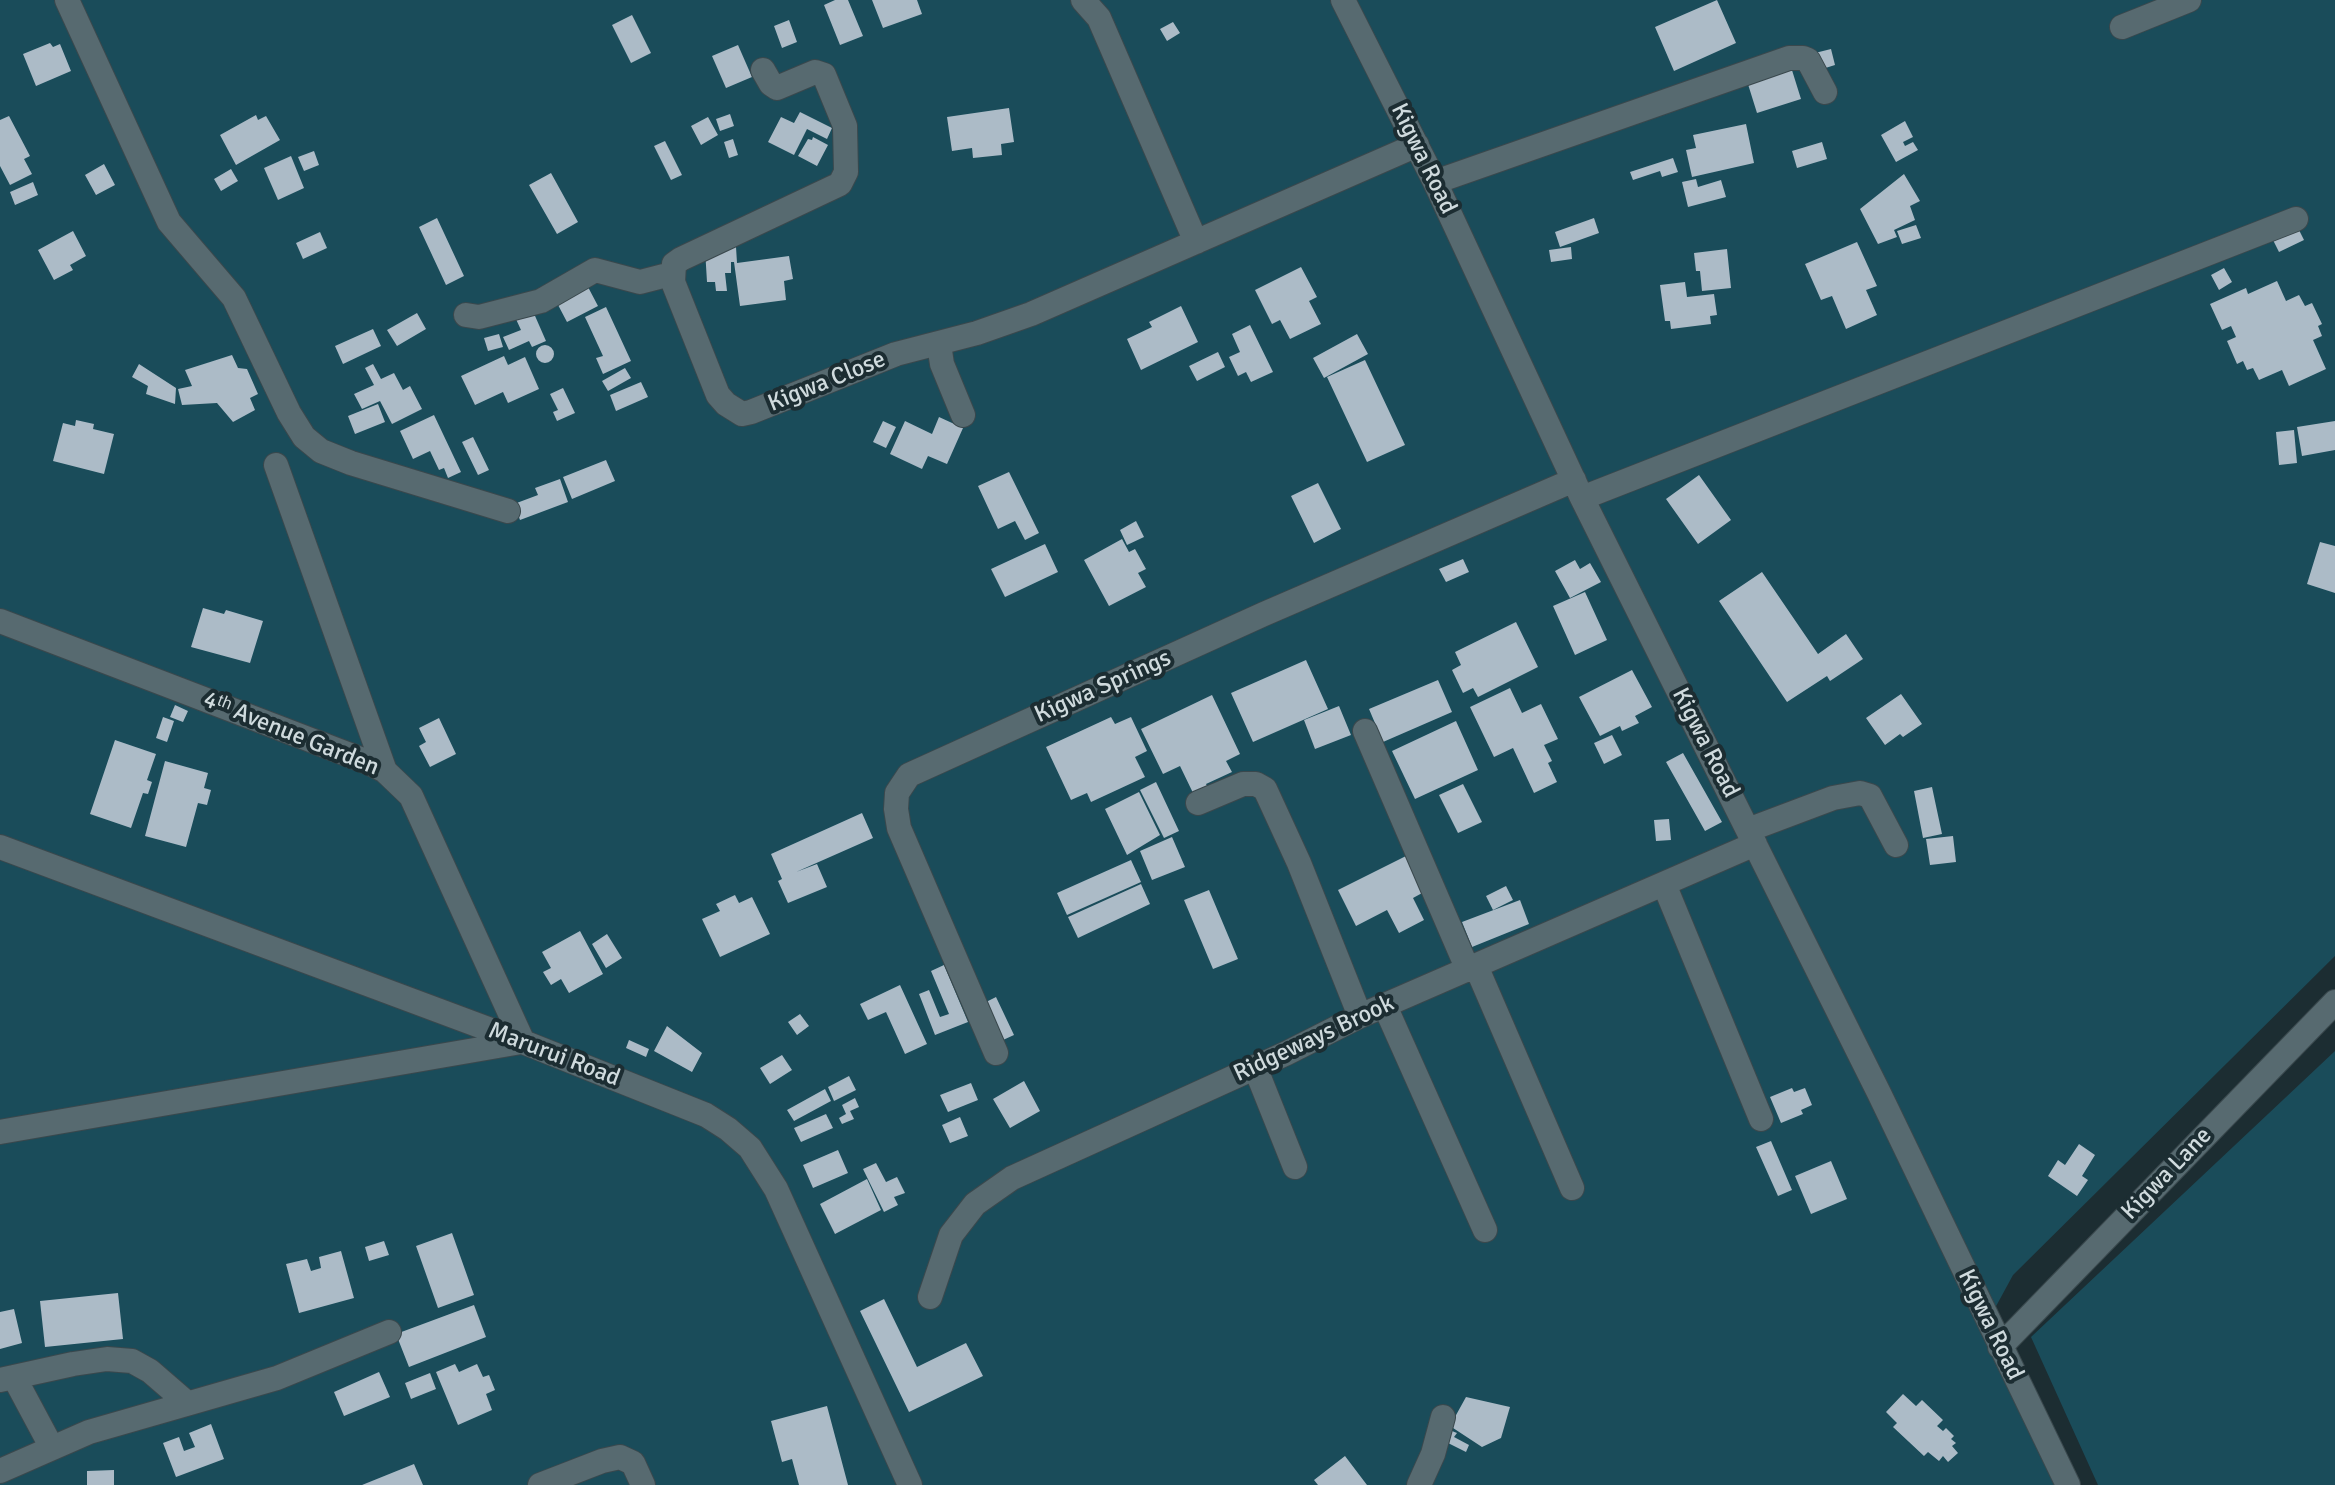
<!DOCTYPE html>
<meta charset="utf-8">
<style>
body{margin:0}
canvas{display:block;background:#1c2d32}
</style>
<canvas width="2335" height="1485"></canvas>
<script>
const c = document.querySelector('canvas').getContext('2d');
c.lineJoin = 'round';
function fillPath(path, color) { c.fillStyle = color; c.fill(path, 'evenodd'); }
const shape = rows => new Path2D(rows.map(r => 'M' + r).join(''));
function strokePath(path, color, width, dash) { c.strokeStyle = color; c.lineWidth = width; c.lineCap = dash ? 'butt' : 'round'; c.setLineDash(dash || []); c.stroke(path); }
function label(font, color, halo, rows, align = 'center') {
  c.font = font + ' Signika,sans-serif'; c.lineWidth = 8; c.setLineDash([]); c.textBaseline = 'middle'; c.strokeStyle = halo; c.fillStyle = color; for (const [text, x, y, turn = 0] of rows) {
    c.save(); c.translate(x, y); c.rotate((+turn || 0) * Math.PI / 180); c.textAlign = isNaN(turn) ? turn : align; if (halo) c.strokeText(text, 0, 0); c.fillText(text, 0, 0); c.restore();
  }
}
const green = shape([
 [0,0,2335,0,2335,956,2013,1275,1988,1321,2065,1485,0,1485],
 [2335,1051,2335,1485,2098,1485,2031,1337]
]);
const building = shape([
 [835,0,848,0,863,36,840,45,824,5],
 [872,0,917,0,922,14,883,28],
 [1717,0,1736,43,1674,71,1655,27],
 [632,15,651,53,631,63,612,25],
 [789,20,797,42,782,48,774,26],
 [1173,22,1180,33,1167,41,1160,29],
 [50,43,53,47,60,44,71,71,36,86,23,54],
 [738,45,752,77,726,88,712,56],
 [1831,49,1835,65,1819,70,1815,53],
 [1791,67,1801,99,1757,113,1747,81],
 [1009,108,1014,142,1001,144,1002,155,973,158,972,148,952,151,947,117],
 [800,112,832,128,827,139,807,129,794,155,768,142,781,117,794,123],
 [730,114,734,126,720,131,716,119],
 [256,115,258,120,266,116,280,140,236,165,220,135],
 [9,116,30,156,24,159,32,174,10,185,0,166,0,120],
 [708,117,718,135,701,145,691,126],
 [1905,121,1913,137,1903,142,1905,146,1913,142,1918,150,1896,162,1881,135],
 [1746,124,1754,163,1692,177,1686,150,1696,148,1693,135],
 [813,137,828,145,817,166,798,156,808,139,812,140],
 [733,139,738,155,729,158,724,142],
 [665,141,682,175,671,180,654,146],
 [1822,142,1827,159,1797,168,1792,151],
 [314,151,319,165,304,171,298,157],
 [291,156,304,188,278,200,264,168],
 [1673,158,1678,172,1662,177,1660,171,1633,180,1630,172],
 [104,164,115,185,96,195,85,175],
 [231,169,238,181,221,191,214,179],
 [551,173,578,222,557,234,529,185],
 [1904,174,1920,201,1910,206,1915,220,1894,230,1897,237,1878,244,1860,209],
 [1696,179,1698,187,1721,180,1726,197,1688,207,1682,182],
 [33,182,38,195,15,205,10,192],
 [437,218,464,276,446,285,419,227],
 [1594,218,1599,233,1560,247,1555,232],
 [2296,224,2304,240,2279,252,2271,236],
 [1916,225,1921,238,1902,244,1897,231],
 [73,231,86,256,70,265,73,270,54,280,38,250],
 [320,232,327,248,303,259,296,243],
 [1857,242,1877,286,1866,290,1877,315,1846,329,1832,296,1821,300,1805,264],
 [736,247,737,263,789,256,793,279,784,281,786,300,740,306,734,262,731,262,731,273,725,273,727,291,716,291,715,282,707,282,705,249],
 [1571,247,1572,259,1551,262,1549,250],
 [1727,249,1731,288,1702,291,1700,271,1696,271,1694,253],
 [1301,267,1317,297,1309,301,1321,324,1290,339,1280,320,1272,324,1255,290],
 [2224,268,2232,282,2219,290,2211,275],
 [2277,281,2286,301,2299,295,2305,306,2312,303,2322,324,2318,326,2322,336,2313,340,2326,369,2289,386,2282,370,2259,380,2253,368,2247,370,2243,361,2237,364,2227,341,2236,337,2231,326,2222,330,2210,304,2246,288,2248,294],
 [1685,282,1687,297,1714,294,1717,315,1710,316,1711,324,1671,329,1670,321,1665,321,1660,285],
 [588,287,598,306,567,322,557,303],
 [1181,306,1198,342,1141,370,1127,339,1152,327,1149,322],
 [606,307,631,361,603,374,596,358,603,356,585,317],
 [532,309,546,341,532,347,529,341,509,350,503,337,521,330,515,317],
 [417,313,426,329,397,346,387,330],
 [1250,325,1273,372,1251,382,1246,372,1238,376,1229,357,1240,352,1232,334],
 [373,329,381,346,343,364,335,346],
 [499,334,503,347,488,351,484,338],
 [1357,334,1368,354,1324,378,1313,358],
 '536 354a9 9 0 1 1 18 0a9 9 0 1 1-18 0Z',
 [1218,352,1225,367,1197,381,1189,366],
 [232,355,238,368,247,369,258,394,250,398,255,410,233,422,217,403,182,405,178,389,192,386,185,370],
 [504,356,508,365,525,357,539,389,508,403,503,392,475,405,461,376],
 [1365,360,1405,445,1367,462,1327,377],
 [139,364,176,388,175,404,146,394,148,386,132,377],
 [373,364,381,379,394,373,403,390,410,386,422,409,392,424,380,401,362,409,354,394,374,385,365,368],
 [625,368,631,378,608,391,602,381],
 [641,382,648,397,616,411,610,395],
 [563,388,575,413,557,421,553,412,558,410,550,394],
 [378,404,385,422,355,434,348,416],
 [434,415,461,472,448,478,444,468,439,470,430,451,413,459,400,431],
 [939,417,963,428,947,464,928,456,922,469,890,454,905,421,932,434],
 [76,420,94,424,93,429,114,434,104,474,53,461,63,423,75,426],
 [883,421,896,427,886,448,873,442],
 [2335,421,2335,450,2302,456,2297,427],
 [2294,430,2297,463,2279,465,2276,432],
 [473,437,489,470,478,475,462,442],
 [606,460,615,481,572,499,563,477],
 [1009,472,1039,533,1025,540,1015,521,998,529,978,486],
 [1699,475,1731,520,1698,544,1666,499],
 [560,479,568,502,520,520,514,504,538,495,535,488],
 [1318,483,1341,529,1314,543,1291,496],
 [1136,521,1144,537,1127,545,1120,530],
 [1122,539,1129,552,1135,549,1146,569,1138,573,1146,587,1109,606,1084,560],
 [2320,542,2335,546,2335,593,2307,584],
 [1045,544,1058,572,1005,597,991,569],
 [1463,559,1469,572,1446,582,1439,569],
 [1575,560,1580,569,1590,563,1601,582,1570,598,1555,571],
 [1762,572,1818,654,1846,634,1863,659,1830,681,1827,676,1787,702,1719,601],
 [1585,592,1607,640,1575,655,1553,606],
 [203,608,224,614,226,610,263,621,250,663,191,647],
 [1516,622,1538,667,1478,697,1473,688,1463,693,1452,670,1461,665,1455,652],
 [1306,660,1328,709,1253,742,1231,693],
 [1632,670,1652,707,1635,716,1639,723,1622,731,1620,726,1600,736,1579,697],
 [1438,680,1452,712,1383,742,1369,709],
 [1510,688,1522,713,1541,704,1558,739,1544,745,1552,761,1548,763,1557,782,1534,793,1513,748,1494,757,1470,707],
 [1901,694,1922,724,1903,737,1900,734,1885,745,1866,718],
 [1212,695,1240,754,1226,761,1232,772,1206,784,1208,788,1194,795,1180,766,1163,774,1141,729],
 [175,705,188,711,183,722,170,717],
 [1339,706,1351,735,1315,749,1304,720],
 [163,717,174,721,167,742,156,738],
 [1111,717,1115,724,1131,717,1147,751,1135,757,1145,777,1091,802,1087,793,1071,800,1046,747],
 [439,718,456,754,430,767,419,746,426,742,419,728],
 [1456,721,1478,770,1415,799,1392,751],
 [1612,735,1622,755,1604,764,1594,743],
 [115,740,156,754,147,780,152,782,148,794,143,793,131,828,90,814],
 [1683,753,1722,822,1705,831,1666,762],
 [165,761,208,773,204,788,211,790,207,805,198,803,186,847,145,836],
 [1156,782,1179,831,1164,838,1140,790],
 [1463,784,1482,822,1458,833,1439,795],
 [1932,787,1942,834,1923,838,1914,791],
 [1139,792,1160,835,1127,855,1105,809],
 [862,813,873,838,796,872,817,864,827,887,788,903,778,881,782,879,771,854],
 [1669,819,1671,840,1656,841,1654,820],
 [1953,836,1956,862,1930,865,1926,839],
 [1172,837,1185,867,1152,880,1140,851],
 [1406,856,1424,892,1413,898,1424,920,1399,933,1387,910,1356,926,1338,890],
 [1131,860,1141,882,1067,915,1057,893],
 [1141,884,1150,904,1078,938,1068,917],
 [1506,886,1513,900,1493,910,1486,896],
 [1209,890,1238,959,1213,969,1184,900],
 [735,895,739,903,752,897,770,934,720,957,702,919,720,911,716,904],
 [1520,900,1529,924,1472,947,1462,922],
 [580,931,603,974,569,993,561,979,551,985,543,972,551,968,542,952],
 [607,934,622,958,606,968,592,944],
 [944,965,968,1022,935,1035,919,994,929,990,940,1017,949,1014,931,971],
 [900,985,927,1044,905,1054,886,1012,868,1020,860,1004],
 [996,997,1014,1035,1003,1040,984,1003],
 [800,1014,809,1026,797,1035,788,1022],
 [667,1026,702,1053,692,1072,654,1051],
 [629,1040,649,1049,646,1057,626,1048],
 [782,1055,792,1070,770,1084,760,1068],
 [849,1076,856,1090,834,1101,828,1087],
 [1024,1081,1040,1111,1010,1128,993,1099],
 [971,1083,978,1100,948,1112,940,1095],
 [1792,1088,1794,1092,1805,1088,1812,1105,1801,1110,1803,1114,1781,1123,1770,1097],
 [825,1089,831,1101,794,1121,787,1110],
 [855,1098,859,1107,850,1111,854,1119,842,1124,839,1118,846,1114,842,1105],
 [826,1114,833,1128,801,1142,794,1128],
 [960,1117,968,1136,950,1143,942,1125],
 [1771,1141,1792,1190,1778,1196,1756,1147],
 [2079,1144,2095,1155,2082,1176,2088,1180,2077,1196,2048,1176,2058,1160,2065,1165],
 [838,1150,848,1173,813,1188,803,1165],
 [1831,1161,1847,1199,1811,1214,1795,1176],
 [876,1163,886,1182,897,1177,905,1193,894,1197,898,1205,884,1212,863,1169],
 [867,1179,881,1210,835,1234,820,1204],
 [452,1233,474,1295,438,1308,416,1246],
 [384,1241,389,1255,369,1261,365,1247],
 [341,1251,354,1298,299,1313,286,1264,307,1259,311,1271,321,1268,319,1257],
 [118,1293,123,1339,45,1347,40,1301],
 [884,1299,917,1367,966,1343,983,1376,909,1412,860,1311],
 [474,1305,486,1337,409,1367,396,1334],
 [14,1309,22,1343,0,1349,0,1312],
 [455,1364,459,1372,477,1364,483,1377,489,1375,495,1390,486,1394,492,1410,458,1425,436,1372],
 [379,1372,390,1397,344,1416,334,1392],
 [430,1373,436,1389,411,1399,405,1383],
 [1903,1394,1916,1406,1922,1400,1943,1420,1937,1426,1943,1431,1946,1428,1954,1436,1951,1439,1956,1443,1952,1446,1958,1453,1948,1462,1943,1456,1939,1461,1928,1452,1924,1456,1893,1427,1897,1423,1886,1412],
 [1466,1397,1510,1407,1501,1438,1482,1447,1450,1426],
 [827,1406,848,1485,799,1485,792,1459,782,1462,771,1421],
 [211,1424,224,1459,176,1477,163,1443,179,1437,184,1451,195,1447,189,1433],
 [1452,1431,1457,1433,1454,1437,1469,1445,1466,1452,1446,1442],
 [1345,1456,1367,1485,1318,1485,1314,1480],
 [414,1464,423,1485,362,1485],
 [114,1470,114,1485,87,1485,87,1471]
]);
const minor = shape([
 [67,0,169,222,234,298,289,413,304,437,321,451,351,463,508,511],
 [1083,0,1099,18,1196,242],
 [1343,0,1435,182,1582,498,1879,1093,2068,1485],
 [2122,27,2189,0],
 [763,70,771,84,777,88,815,72,824,75,845,126,846,172,840,184,681,259,674,264,673,282,718,395,726,404,742,414,751,412,896,354,977,333,1031,314,1417,145],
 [1435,182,1789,58,1803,58,1808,60,1825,92],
 [466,315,479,317,541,301,595,270,640,282,671,274],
 [939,344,942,364,963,415],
 [276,465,385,771],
 [1582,498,2296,219],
 [0,621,368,762,385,771,411,796,523,1042],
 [1365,731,1468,970],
 [1198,803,1243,784,1256,784,1265,789,1299,863,1360,1016],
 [1748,830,1833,798,1860,793,1870,796,1896,845],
 [0,847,523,1042,706,1115,728,1129,750,1148,776,1189,910,1485],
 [1664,884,1761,1119],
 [1476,966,1572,1188],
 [1385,1006,1485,1230],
 [996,1053,899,828,896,809,897,793,909,775,1264,614,1574,480],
 [1255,1067,1295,1167],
 [0,1132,521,1042],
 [930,1297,951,1235,975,1204,1012,1178,1287,1053,1360,1016,1755,844],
 [2000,1347,2335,1002],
 [14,1377,52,1448],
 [0,1380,73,1364,107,1359,132,1361,150,1371,187,1403],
 [0,1471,89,1432,277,1378,389,1332],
 [540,1485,602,1461,620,1457,633,1463,643,1485],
 [1419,1485,1433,1454,1443,1417]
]);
const streetNames = [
 ["Kigwa Road",1423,159,64],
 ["Kigwa Close",827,382,-22],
 ["Kigwa Springs",1103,687,-24],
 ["4ᵗʰ Avenue Garden",291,734,22],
 ["Kigwa Road",1705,743,63],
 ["Ridgeways Brook",1314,1039,-25],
 ["Marurui Road",554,1055,21],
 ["Kigwa Lane",2167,1174,-46],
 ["Kigwa Road",1990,1325,64]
];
fillPath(green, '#1a4c5a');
fillPath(building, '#acbbc7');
strokePath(minor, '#3a484d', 26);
strokePath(minor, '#576a70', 24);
label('24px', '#cfdadd', '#1c2d32', streetNames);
</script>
